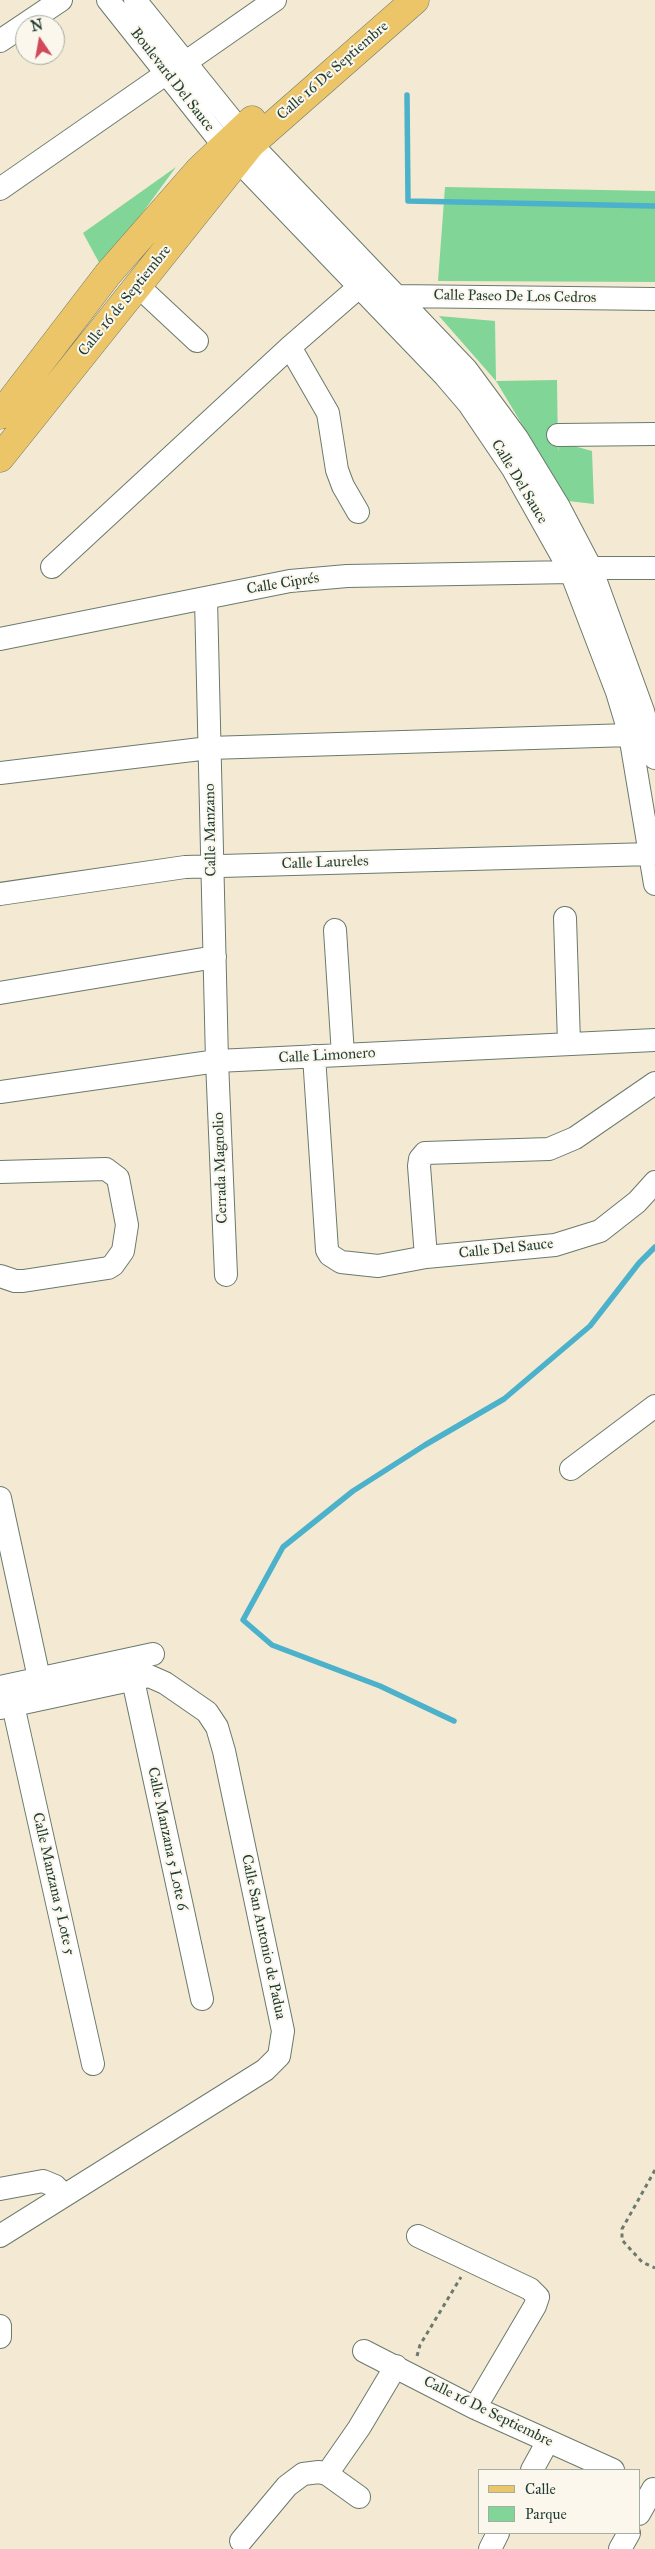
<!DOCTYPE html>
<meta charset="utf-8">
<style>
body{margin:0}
#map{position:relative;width:655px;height:2549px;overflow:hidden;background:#f4ead3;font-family:"IM FELL Great Primer",serif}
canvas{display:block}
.legend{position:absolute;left:478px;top:2469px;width:162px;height:65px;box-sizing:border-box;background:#fbf7ec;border:1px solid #a3ada2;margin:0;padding:6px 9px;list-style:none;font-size:15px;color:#1f3d34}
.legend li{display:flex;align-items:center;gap:10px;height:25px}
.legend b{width:25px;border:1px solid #a3ada2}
.north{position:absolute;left:15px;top:15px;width:50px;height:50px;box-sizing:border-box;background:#fbf7ec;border:1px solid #a3ada2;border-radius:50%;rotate:348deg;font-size:14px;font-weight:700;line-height:20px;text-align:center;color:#1f3d34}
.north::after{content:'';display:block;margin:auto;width:18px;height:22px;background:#d1495b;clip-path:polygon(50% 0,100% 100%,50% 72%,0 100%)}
</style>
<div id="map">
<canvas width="655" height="2549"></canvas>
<ul class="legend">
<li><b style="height:6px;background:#edc569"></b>Calle</li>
<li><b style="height:14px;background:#80d597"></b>Parque</li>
</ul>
<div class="north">N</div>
</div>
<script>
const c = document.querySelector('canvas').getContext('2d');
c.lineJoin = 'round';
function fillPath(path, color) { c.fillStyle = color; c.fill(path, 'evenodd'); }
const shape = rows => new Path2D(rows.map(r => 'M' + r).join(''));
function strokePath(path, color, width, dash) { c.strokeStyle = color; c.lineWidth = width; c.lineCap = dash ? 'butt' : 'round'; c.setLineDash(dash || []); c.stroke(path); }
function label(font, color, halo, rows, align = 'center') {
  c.font = font + ' "IM FELL Great Primer",serif'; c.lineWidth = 4; c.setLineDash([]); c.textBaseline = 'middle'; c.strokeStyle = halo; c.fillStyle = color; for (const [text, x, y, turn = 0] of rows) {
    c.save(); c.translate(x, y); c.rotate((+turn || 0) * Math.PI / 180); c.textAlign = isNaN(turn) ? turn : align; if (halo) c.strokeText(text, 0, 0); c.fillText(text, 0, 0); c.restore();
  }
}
const green = shape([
 [176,167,102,268,83,233],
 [445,187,655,191,655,282,438,281],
 [439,316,495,321,496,381,557,380,558,452,559,442,592,451,594,504,568,501,496,381]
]);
const stream = shape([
 [407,95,408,201,655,206],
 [454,1721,380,1686,272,1645,243,1620,283,1547,353,1491,425,1445,504,1399,590,1326,639,1263,655,1247]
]);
const path = shape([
 [655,2170,622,2229,622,2240,642,2262,655,2268],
 [417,2356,420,2345,461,2277]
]);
const minor = shape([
 [108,0,224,146,445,376,469,404,513,469,571,572,617,692,630,735,655,884],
 [135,0,251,144,466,369,517,438,559,507,591,568,643,711,655,758],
 [0,41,61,0],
 [186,62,275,0],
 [0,189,167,73],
 [138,286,197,341],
 [388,298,396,296,655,299],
 [290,347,328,413,337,470,343,486,358,512],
 [558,435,655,434],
 [52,567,290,347,359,287],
 [591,568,655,568],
 [206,599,217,1061,226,1275],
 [0,639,290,581,347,576,571,572],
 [0,773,209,748,630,735],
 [0,894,185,867,651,854],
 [565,918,569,1043],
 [335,930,343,1055],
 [0,993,215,957],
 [314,1056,327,1250,330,1255,341,1262,378,1266,426,1257,555,1245,600,1231,637,1202,655,1182],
 [0,1092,217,1061,655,1040],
 [0,1172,106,1169,118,1178,127,1225,123,1251,113,1265,108,1268,23,1281,15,1281,0,1276],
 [426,1257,419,1166,420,1159,425,1153,549,1149,575,1138,655,1083],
 [571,1469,655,1406],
 [0,1498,39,1678],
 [133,1680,202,1999],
 [0,1687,153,1654],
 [13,1705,93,2064],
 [0,1708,149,1676,165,1683,207,1712,217,1727,224,1751,283,2031,279,2056,265,2070,0,2236],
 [0,2189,43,2181,55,2186,64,2195],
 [418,2236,530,2289,538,2297,535,2306,475,2408],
 [0,2326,0,2337],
 [364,2351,475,2408,613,2470],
 [532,2470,548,2441],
 [327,2474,359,2428,396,2366],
 [639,2514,653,2489],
 [241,2541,287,2486,303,2474,319,2472,327,2474,359,2497],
 [490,2549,498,2533],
 [620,2549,629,2533]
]);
const major = shape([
 [0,415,108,274,199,170,252,120],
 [0,458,251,144,415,0]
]);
const streetNames = [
 ["Calle 16 De Septiembre",333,71,-41],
 ["Boulevard Del Sauce",172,80,52],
 ["Calle Paseo De Los Cedros",515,297,1],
 ["Calle 16 de Septiembre",125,301,-51],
 ["Calle Del Sauce",519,482,59],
 ["Calle Ciprés",283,584,-9],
 ["Calle Manzano",211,830,-91],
 ["Calle Laureles",325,863,-2],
 ["Calle Limonero",327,1056,-3],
 ["Cerrada Magnolio",221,1168,-92],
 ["Calle Del Sauce",506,1249,-6],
 ["Calle Manzana 5 Lote 6",167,1839,78],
 ["Calle Manzana 5 Lote 5",53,1884,77],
 ["Calle San Antonio de Padua",263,1937,78],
 ["Calle 16 De Septiembre",488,2412,26]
];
fillPath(green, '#80d597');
strokePath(stream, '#4cb1cb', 5.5);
strokePath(minor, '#6a7a6c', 24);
strokePath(major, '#6a7a6c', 29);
strokePath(path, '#6a7a6c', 3, [4, 4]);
strokePath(minor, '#fff', 22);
strokePath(major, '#edc569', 28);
label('15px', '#1f3d34', '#fbf7ec', streetNames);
</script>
